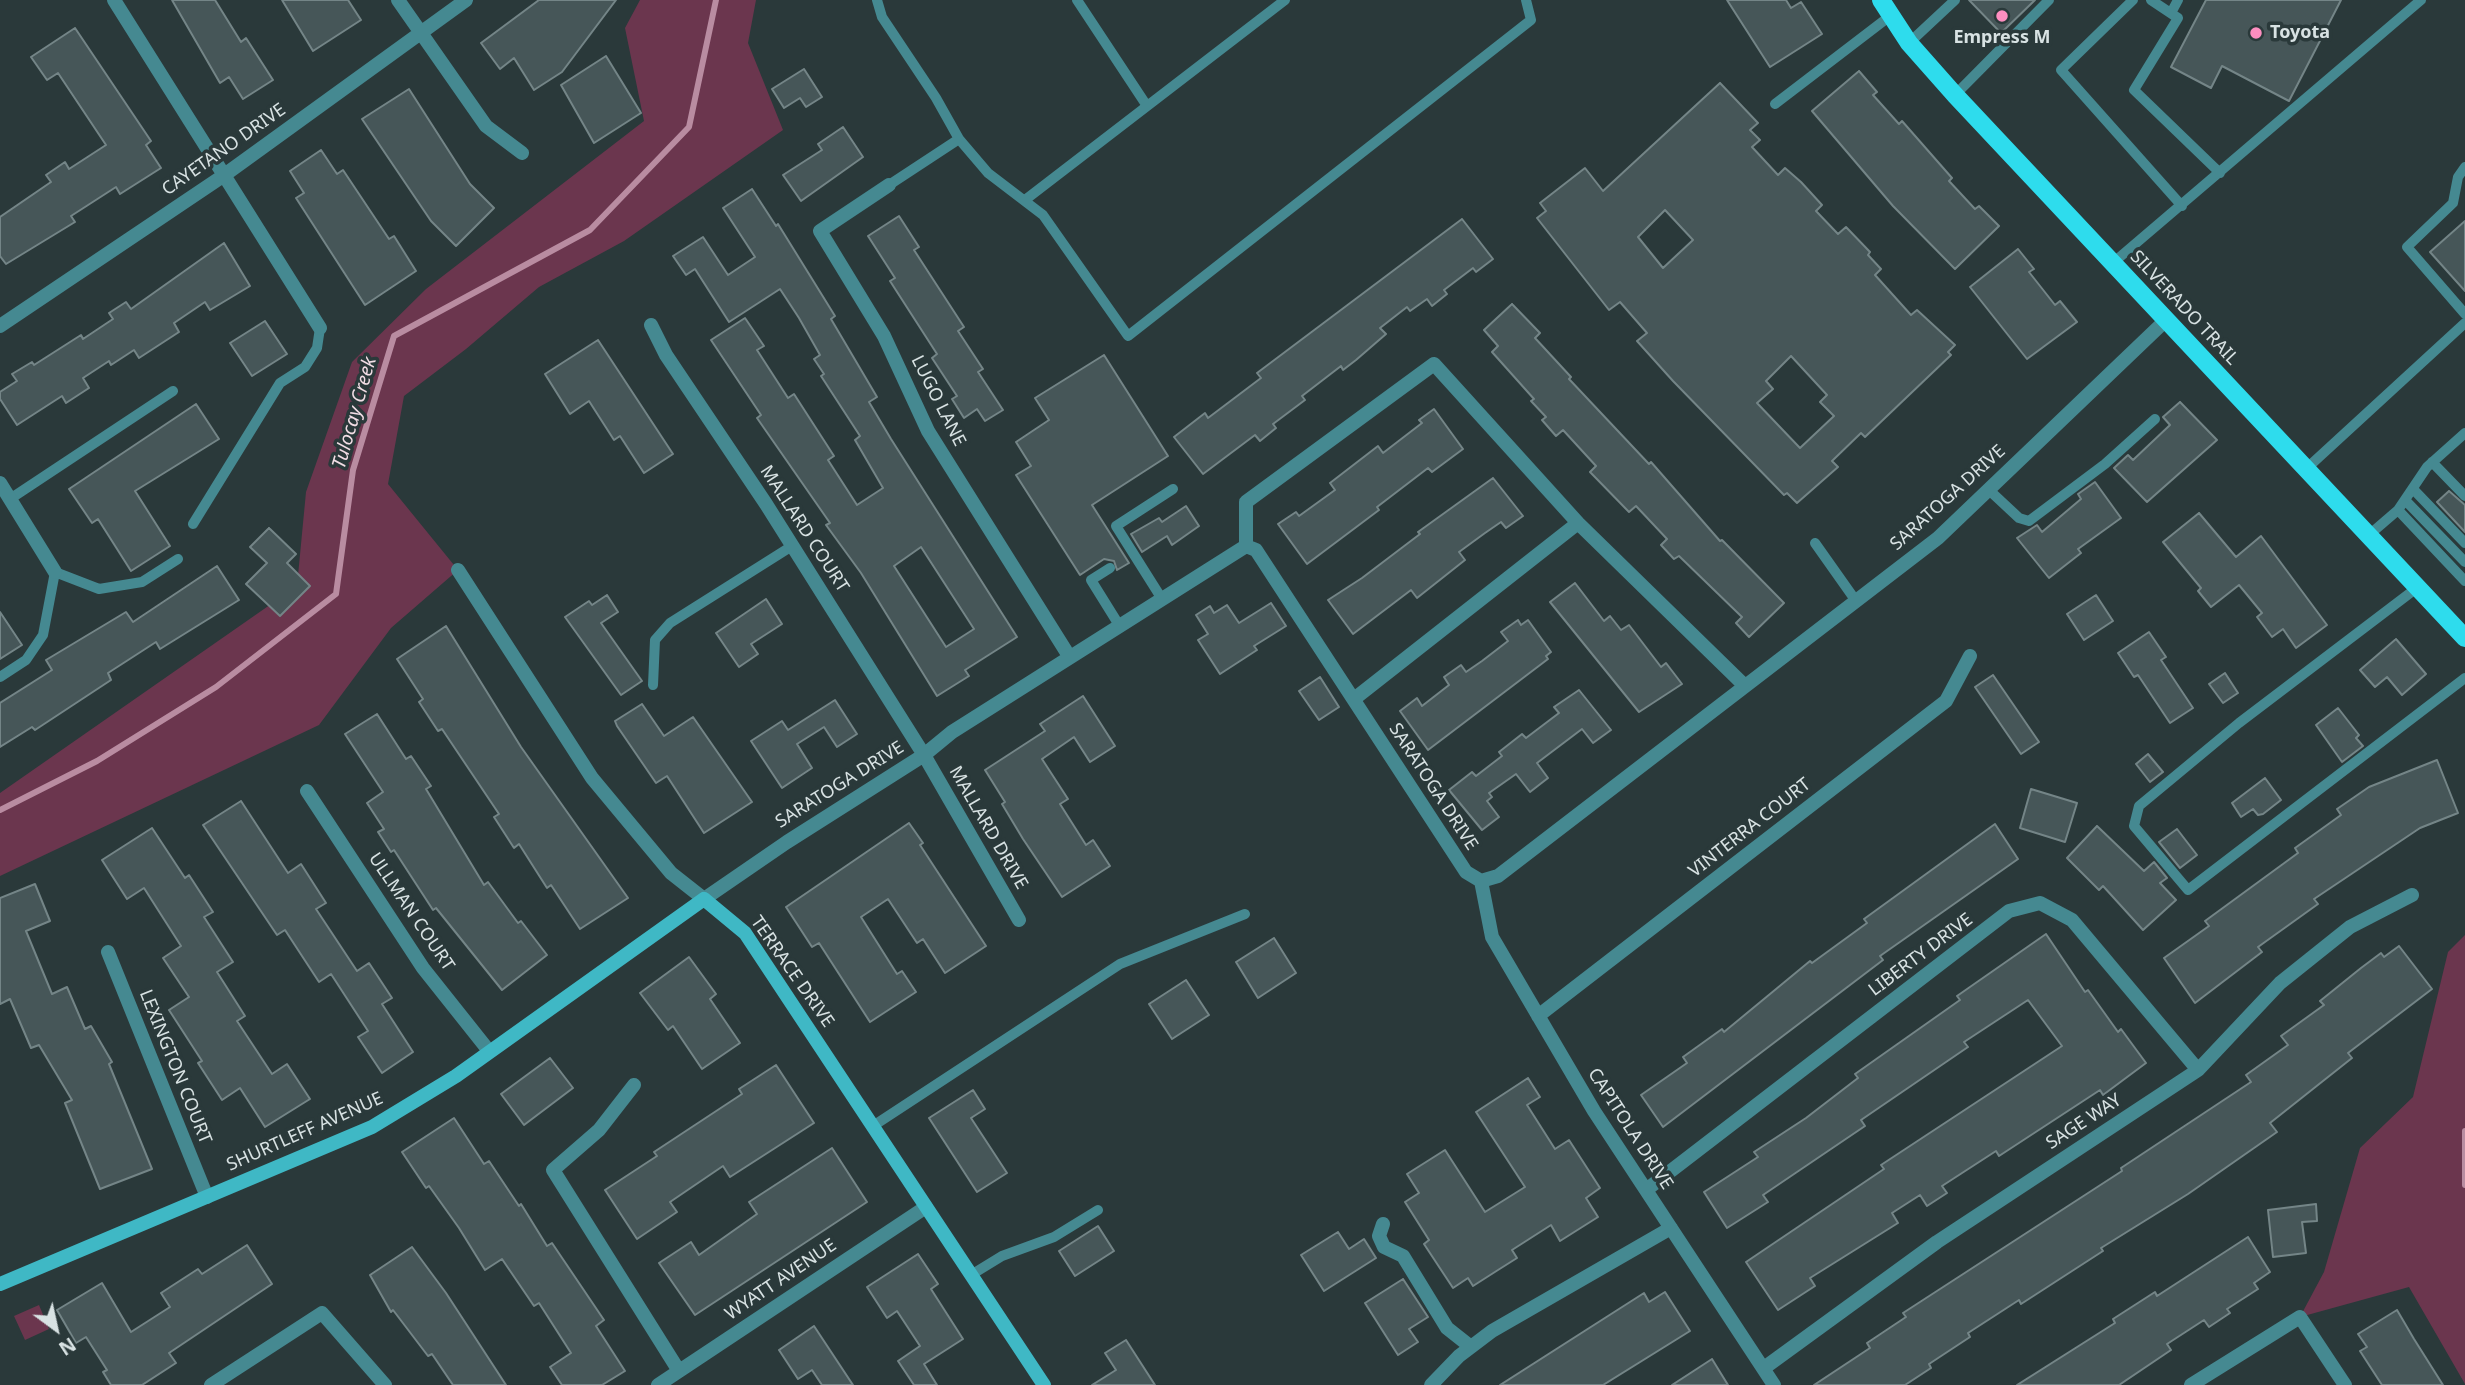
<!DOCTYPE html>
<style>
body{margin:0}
#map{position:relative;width:2465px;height:1385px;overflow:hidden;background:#2a393a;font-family:"Noto Sans",sans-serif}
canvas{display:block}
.north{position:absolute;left:21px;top:1294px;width:70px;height:70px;-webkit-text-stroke:5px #2a393a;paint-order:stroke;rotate:147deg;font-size:19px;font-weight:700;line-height:28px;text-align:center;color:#d8e2e3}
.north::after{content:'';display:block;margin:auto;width:24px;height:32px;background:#d8e2e3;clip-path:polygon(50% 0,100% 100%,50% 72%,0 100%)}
</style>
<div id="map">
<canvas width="2465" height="1385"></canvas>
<div class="north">N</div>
</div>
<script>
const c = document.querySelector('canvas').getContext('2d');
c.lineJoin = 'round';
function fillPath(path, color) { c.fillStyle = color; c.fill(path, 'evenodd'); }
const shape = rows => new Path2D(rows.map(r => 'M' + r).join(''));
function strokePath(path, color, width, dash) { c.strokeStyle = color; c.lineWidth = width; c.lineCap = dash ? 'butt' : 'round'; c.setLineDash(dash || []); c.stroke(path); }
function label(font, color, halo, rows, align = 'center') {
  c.font = font + ' "Noto Sans",sans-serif'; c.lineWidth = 7; c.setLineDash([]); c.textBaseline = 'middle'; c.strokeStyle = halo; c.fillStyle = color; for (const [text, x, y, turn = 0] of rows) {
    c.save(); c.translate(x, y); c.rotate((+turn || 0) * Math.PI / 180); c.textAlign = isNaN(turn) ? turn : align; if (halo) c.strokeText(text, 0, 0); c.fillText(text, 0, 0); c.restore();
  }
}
const green = shape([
 [640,0,756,0,748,43,783,130,624,241,539,287,466,349,404,396,388,484,458,570,391,628,319,725,0,876,0,793,297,586,306,492,352,362,426,289,644,121,625,28],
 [2465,935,2465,1384,2409,1287,2300,1317,2324,1272,2360,1148,2413,1097,2448,952],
 [39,1305,49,1329,25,1340,14,1316]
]);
const stream = shape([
 [0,810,97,761,216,687,336,594,353,470,394,336,590,230,689,127,716,0],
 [2465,1131,2465,1185]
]);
const building = shape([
 [172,0,215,0,241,42,246,38,273,80,243,99,229,77,220,83,172,0],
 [282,0,348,0,361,20,313,51,282,0],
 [539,0,616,0,562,72,534,90,514,58,500,69,481,43,539,0],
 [1727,0,1786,0,1791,8,1801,2,1822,34,1770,67,1727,0],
 [1969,0,2035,0,2001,33,1969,0],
 [2206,0,2341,0,2289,101,2222,66,2211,88,2171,67,2206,0],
 [75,28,151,141,146,145,161,168,120,194,116,187,71,216,75,222,6,264,0,256,0,217,51,182,46,175,65,162,69,169,106,145,58,73,47,80,31,57,75,28],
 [606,56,641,113,594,143,561,85,606,56],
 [804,69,822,97,806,107,800,98,784,108,772,89,804,69],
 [1859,71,1877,92,1873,95,1899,124,1902,121,1952,178,1949,181,1975,209,1979,206,1999,226,1955,269,1893,206,1812,111,1859,71],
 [1720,83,1758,123,1750,130,1760,140,1752,147,1778,175,1785,168,1801,182,1822,205,1816,211,1838,234,1846,227,1870,252,1868,255,1881,269,1875,275,1911,315,1917,310,1955,345,1948,352,1951,355,1865,437,1861,433,1832,461,1838,467,1797,503,1787,493,1784,495,1673,381,1637,341,1647,333,1620,302,1609,310,1537,218,1546,211,1540,203,1585,168,1603,191,1720,83],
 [1665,210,1693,240,1663,268,1638,237,1665,210],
 [1791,356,1827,395,1820,402,1834,416,1800,448,1757,403,1773,389,1766,381,1791,356],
 [409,89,470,184,494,208,456,246,431,221,362,119,409,89],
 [843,127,863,157,801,201,783,175,822,150,818,144,843,127],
 [321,150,337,174,343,170,389,239,394,236,416,271,365,305,296,198,304,193,290,171,321,150],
 [752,189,776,226,778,224,835,316,831,319,877,397,869,402,891,439,1017,637,965,670,969,676,937,696,861,573,826,525,830,523,757,418,761,415,711,340,745,318,764,346,757,350,788,398,794,394,834,456,828,460,857,505,883,488,855,440,860,436,821,376,824,374,814,359,820,355,799,318,780,289,729,322,695,269,686,275,673,256,703,237,728,275,755,257,723,208,752,189],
 [921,547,974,629,946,647,894,566,921,547],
 [899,216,919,247,914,250,964,327,958,331,983,369,978,372,1003,410,985,421,977,409,964,418,952,399,957,396,932,358,937,354,890,281,895,278,868,236,899,216],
 [1462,219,1493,259,1476,272,1473,268,1444,290,1447,294,1432,306,1427,299,1410,311,1407,307,1380,328,1386,334,1356,360,1343,370,1341,366,1302,396,1305,400,1273,424,1276,428,1260,441,1255,435,1203,474,1174,437,1205,413,1208,418,1261,378,1257,373,1462,219],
 [2465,221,2465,291,2430,252,2465,221],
 [224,243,250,286,210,310,205,302,174,323,179,332,139,358,134,350,111,365,109,361,83,378,89,388,66,403,62,396,17,425,0,399,0,392,17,381,12,374,32,362,34,365,81,335,83,339,113,319,109,313,126,302,131,309,224,243],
 [2018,249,2034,269,2029,272,2055,305,2060,301,2077,322,2027,359,1970,287,2018,249],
 [1512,304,1540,333,1535,338,1571,377,1569,379,1649,464,1651,462,1720,541,1722,540,1784,603,1749,637,1736,623,1742,617,1679,556,1674,559,1661,545,1667,539,1636,506,1629,512,1590,472,1596,466,1563,430,1556,436,1542,420,1546,417,1531,401,1534,399,1492,352,1498,346,1484,330,1512,304],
 [265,321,287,354,252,376,230,343,265,321],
 [598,340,673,454,644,473,620,436,614,440,589,401,570,414,545,374,598,340],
 [1104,355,1168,456,1092,505,1129,563,1117,570,1114,561,1104,559,1080,575,1016,475,1031,466,1016,442,1049,420,1035,398,1104,355],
 [2180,402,2217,440,2147,502,2114,468,2128,455,2133,460,2170,425,2163,417,2180,402],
 [196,404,219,439,135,491,170,546,131,571,98,519,92,523,69,489,196,404],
 [1434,409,1463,449,1432,472,1428,468,1377,507,1379,510,1307,564,1278,524,1296,512,1299,516,1335,490,1330,483,1378,446,1383,453,1422,423,1419,420,1434,409],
 [1493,478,1523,516,1506,528,1501,522,1485,533,1459,552,1465,560,1417,598,1411,590,1353,634,1328,600,1362,578,1420,534,1418,532,1493,478],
 [2095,482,2121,518,2078,549,2081,553,2049,578,2017,538,2037,525,2042,532,2081,499,2078,494,2095,482],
 [2449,491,2465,505,2465,532,2437,502,2449,491],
 [1186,506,1199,526,1172,545,1167,536,1142,552,1131,534,1159,518,1162,522,1186,506],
 [2199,513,2236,557,2261,536,2327,625,2296,648,2283,629,2272,637,2257,617,2262,613,2239,585,2211,607,2198,591,2201,588,2163,542,2199,513],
 [269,528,296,554,287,563,310,586,280,616,246,584,267,563,250,547,269,528],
 [217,566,239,600,160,649,156,642,108,673,111,680,35,730,32,727,0,747,0,703,52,670,46,660,126,612,133,622,217,566],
 [1575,583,1604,621,1610,616,1621,630,1629,625,1661,667,1666,663,1682,684,1639,712,1550,602,1575,583],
 [607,595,618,612,601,623,642,681,621,695,565,617,589,601,592,605,607,595],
 [2096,595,2113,621,2084,640,2067,614,2096,595],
 [766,599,782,624,751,644,758,654,739,667,716,633,766,599],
 [1271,603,1286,626,1254,646,1257,650,1220,674,1198,640,1208,634,1196,615,1210,606,1214,613,1227,605,1239,623,1271,603],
 [0,612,22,645,0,659,0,612],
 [1518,620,1521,625,1528,620,1551,652,1546,656,1548,659,1428,750,1400,711,1417,698,1422,706,1449,685,1444,677,1461,665,1466,672,1482,661,1508,641,1501,632,1518,620],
 [446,626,521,747,628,898,580,929,551,885,547,888,519,844,514,848,494,817,499,814,442,729,438,731,419,702,423,699,397,659,446,626],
 [2149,632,2166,657,2161,660,2193,708,2170,723,2138,675,2134,677,2118,653,2149,632],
 [2396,639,2426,674,2402,695,2387,677,2375,687,2360,670,2396,639],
 [2225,673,2238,693,2223,703,2209,684,2225,673],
 [1993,675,2039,742,2021,754,1975,687,1993,675],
 [1320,677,1339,707,1319,720,1299,691,1320,677],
 [1579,690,1611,730,1593,743,1582,729,1537,763,1548,778,1530,792,1516,774,1489,793,1492,797,1487,801,1499,817,1482,830,1449,790,1472,772,1476,776,1502,756,1499,752,1522,734,1526,738,1559,713,1554,707,1579,690],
 [1083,696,1115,746,1090,762,1074,737,1042,759,1068,799,1060,804,1086,845,1093,840,1110,866,1062,897,1023,839,1002,804,1005,802,985,770,1045,731,1040,724,1083,696],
 [835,700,857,734,837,747,824,727,797,744,812,768,782,788,751,741,782,721,788,730,835,700],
 [642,704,664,736,693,717,752,802,704,833,667,776,656,783,617,726,615,721,642,704],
 [2338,708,2359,735,2356,738,2363,746,2342,762,2316,725,2338,708],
 [377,714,406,759,411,756,431,786,426,789,484,885,488,882,518,923,521,921,547,955,502,990,436,908,433,910,394,850,391,852,378,832,384,829,367,803,383,792,345,734,377,714],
 [2148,754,2163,772,2150,782,2136,764,2148,754],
 [2437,760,2458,813,2420,828,2314,899,2318,904,2258,947,2262,952,2195,1003,2164,958,2209,926,2205,921,2298,853,2295,848,2341,815,2337,809,2369,787,2437,760],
 [2265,778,2281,800,2263,814,2258,815,2253,809,2241,817,2232,803,2265,778],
 [2031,789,2077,803,2065,842,2020,828,2031,789],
 [241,801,288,873,301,864,326,903,316,909,357,971,369,963,392,998,382,1004,413,1052,382,1073,358,1037,368,1031,331,974,319,982,285,930,277,935,203,825,241,801],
 [909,823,923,843,920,845,986,946,945,973,923,939,917,943,888,899,861,917,897,974,902,971,916,992,870,1022,819,943,812,947,786,907,909,823],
 [1995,824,2018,859,1880,956,1883,960,1663,1127,1641,1095,1687,1063,1683,1057,1722,1029,1724,1032,1810,961,1812,963,1867,923,1864,919,1995,824],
 [2097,826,2144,871,2154,862,2167,878,2160,883,2176,900,2143,930,2103,886,2099,890,2067,858,2097,826],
 [152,828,185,878,189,875,213,912,204,917,233,962,217,972,245,1016,237,1021,272,1074,287,1064,310,1099,265,1127,240,1088,222,1100,198,1063,202,1061,169,1010,189,997,163,958,181,946,144,888,127,899,102,860,152,828],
 [2177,829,2197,855,2180,868,2159,842,2177,829],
 [35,884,50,921,26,931,52,994,67,987,85,1029,91,1026,112,1062,109,1064,152,1169,100,1189,65,1103,72,1100,39,1045,31,1048,10,999,0,1004,0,898,35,884],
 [2046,934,2085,992,2088,990,2118,1032,2121,1029,2146,1063,2103,1095,2100,1090,1999,1156,1996,1151,1942,1186,1947,1193,1927,1206,1920,1195,1892,1213,1898,1223,1810,1278,1815,1286,1778,1310,1746,1262,1884,1169,1881,1165,2062,1046,2028,1000,1964,1042,1968,1047,1861,1120,1865,1126,1763,1195,1768,1202,1727,1228,1704,1192,1758,1157,1754,1152,1806,1118,1858,1078,1855,1074,1960,1000,1957,996,2046,934],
 [1274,938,1296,973,1258,998,1236,962,1274,938],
 [2399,946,2432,989,2348,1053,2352,1058,2270,1123,2277,1132,2188,1194,2101,1248,2103,1251,2021,1304,2019,1300,1968,1333,1970,1337,1929,1364,1931,1368,1905,1385,1814,1385,1870,1348,1867,1343,1906,1317,1903,1313,2122,1171,2121,1168,2251,1082,2246,1075,2288,1045,2281,1036,2324,1005,2320,1001,2361,968,2381,953,2384,957,2399,946],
 [689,957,716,994,710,999,740,1043,702,1069,673,1026,668,1030,640,993,689,957],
 [1186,980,1209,1015,1172,1039,1149,1004,1186,980],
 [550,1058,573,1088,524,1125,501,1094,550,1058],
 [776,1065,814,1123,730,1177,723,1166,670,1202,677,1212,637,1239,605,1190,657,1156,654,1152,742,1094,739,1089,776,1065],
 [1528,1078,1540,1097,1527,1105,1555,1149,1569,1140,1600,1188,1586,1198,1598,1217,1560,1241,1551,1225,1512,1250,1517,1258,1498,1270,1473,1286,1468,1278,1453,1288,1424,1244,1429,1240,1405,1202,1419,1193,1407,1174,1445,1150,1485,1212,1525,1187,1476,1112,1528,1078],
 [973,1090,985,1109,971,1118,1007,1173,977,1192,929,1118,973,1090],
 [454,1118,484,1164,489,1161,519,1206,521,1204,547,1246,552,1243,604,1320,596,1326,625,1371,602,1385,562,1385,550,1367,571,1353,539,1303,534,1306,502,1259,485,1270,459,1228,429,1186,426,1188,402,1152,454,1118],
 [832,1148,867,1202,695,1315,659,1263,691,1242,699,1255,757,1214,749,1202,832,1148],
 [2316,1204,2317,1221,2302,1222,2306,1253,2273,1257,2268,1210,2316,1204],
 [1098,1226,1114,1251,1075,1276,1059,1251,1098,1226],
 [1338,1232,1349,1249,1364,1239,1376,1258,1324,1291,1301,1255,1338,1232],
 [2248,1237,2270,1272,2254,1283,2258,1289,2227,1309,2230,1313,2209,1327,2204,1320,2167,1344,2171,1350,2119,1385,2017,1385,2115,1323,2113,1319,2155,1292,2157,1296,2248,1237],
 [247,1245,272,1284,169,1353,176,1363,142,1385,111,1385,103,1372,107,1370,86,1337,76,1343,57,1310,102,1283,131,1332,170,1307,161,1293,198,1269,202,1274,247,1245],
 [412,1247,446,1293,506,1385,453,1385,432,1354,428,1356,393,1310,391,1312,370,1275,412,1247],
 [918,1254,938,1284,931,1289,963,1339,924,1364,937,1385,914,1385,898,1361,920,1346,897,1311,887,1318,867,1287,918,1254],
 [1403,1279,1428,1317,1409,1329,1418,1342,1398,1355,1365,1303,1403,1279],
 [1665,1292,1690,1331,1603,1385,1500,1385,1644,1293,1649,1302,1665,1292],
 [2397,1310,2414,1339,2443,1385,2382,1385,2360,1351,2367,1347,2358,1334,2397,1310],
 [814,1326,853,1385,822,1385,812,1370,798,1379,779,1350,814,1326],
 [1126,1340,1155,1385,1092,1385,1116,1370,1105,1353,1126,1340],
 [1712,1359,1728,1385,1672,1385,1712,1359]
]);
const lane = shape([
 [877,0,882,17,936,98,959,139,988,173,1043,215,1128,336,1531,20,1526,0],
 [1077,0,1147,106],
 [2133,0,2061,70,2182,206],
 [2151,0,2178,18,2134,90,2220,173],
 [2171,13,2178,0],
 [1909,43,1955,0],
 [1955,95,2049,0],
 [1775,104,1890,16],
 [2465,167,2458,177,2453,203,2407,247,2465,314],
 [889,185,959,139],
 [1025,200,1285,0],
 [2114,262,2421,0],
 [2432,462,2465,496],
 [2306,469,2465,323],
 [2413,489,2465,543],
 [1989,490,2019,518,2029,521,2105,464,2155,419],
 [10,499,173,391],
 [2405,500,2465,562],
 [2398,510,2427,467,2465,433],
 [193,524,280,383,305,367,317,348,320,328],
 [2369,535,2398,510,2465,581],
 [1815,543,1856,601],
 [1110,568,1091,580,1119,625],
 [2418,587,2239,723,2139,806,2134,826,2188,890,2465,678],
 [1162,599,1116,526,1173,489],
 [0,677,26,660,43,635,55,572,99,589,142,582,178,559],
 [653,685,655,640,670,623,792,546],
 [873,1126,1120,964,1245,914],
 [971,1275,1002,1256,1054,1237,1098,1210]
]);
const street = shape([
 [114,0,320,328],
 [398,0,486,126,522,153],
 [889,185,820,231,884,336,928,431,1069,656],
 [651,325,666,355,766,504,924,755,1019,920],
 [0,326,223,176,466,0],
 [0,483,55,572],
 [1246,546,1246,502,1434,364,1578,523,1745,686],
 [458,570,592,778,671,873,704,899,787,842,924,755,952,732,1246,546,1256,550,1466,872,1481,881,1498,876,1938,538,2166,320],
 [1354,699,1578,523],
 [307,791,423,968,489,1051],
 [1481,881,1492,937,1594,1111,1774,1385],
 [108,952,207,1197],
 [1538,1016,1946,701,1970,656],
 [634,1085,599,1130,553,1170,679,1371],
 [1646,1190,2009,911,2040,903,2072,920,2198,1070],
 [1383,1224,1379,1236,1384,1247,1403,1256,1447,1328,1471,1347],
 [1764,1368,1937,1242,2198,1070,2280,983,2350,927,2412,895],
 [211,1385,322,1313,385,1385],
 [658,1385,926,1207],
 [1431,1385,1459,1356,1492,1331,1671,1228],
 [2191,1385,2300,1317,2345,1385]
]);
const secondary = shape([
 [0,1284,372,1127,456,1076,704,899,745,933,1044,1385]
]);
const primary = shape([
 [1881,0,1909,43,1955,95,2465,638]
]);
const markers = [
 [2002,16,7,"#fd8ec0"],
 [2256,33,7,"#fd8ec0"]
];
const poiNames = [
 ["Toyota",2270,33],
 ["Empress M",2002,38,"center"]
];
const streetNames = [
 ["CAYETANO DRIVE",224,150,-35],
 ["SILVERADO TRAIL",2184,308,47],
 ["LUGO LANE",938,401,63],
 ["SARATOGA DRIVE",1948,498,-42],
 ["MALLARD COURT",804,529,57],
 ["SARATOGA DRIVE",840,785,-32],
 ["SARATOGA DRIVE",1433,787,57],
 ["MALLARD DRIVE",988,828,60],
 ["VINTERRA COURT",1750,828,-38],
 ["ULLMAN COURT",411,912,56],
 ["LIBERTY DRIVE",1921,955,-37],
 ["TERRACE DRIVE",792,972,55],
 ["LEXINGTON COURT",175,1067,68],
 ["SAGE WAY",2084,1122,-33],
 ["CAPITOLA DRIVE",1630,1129,57],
 ["SHURTLEFF AVENUE",305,1132,-24],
 ["WYATT AVENUE",781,1280,-34]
];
const waterNames = [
 ["Tulocay Creek",355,413,-74]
];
fillPath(green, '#6b364e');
strokePath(stream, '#b98ca1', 6);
fillPath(building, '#465658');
strokePath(building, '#748587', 2);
strokePath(lane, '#458991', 10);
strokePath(street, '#458991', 14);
strokePath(secondary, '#3fb8c5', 14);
strokePath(primary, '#2edced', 18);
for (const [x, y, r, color] of markers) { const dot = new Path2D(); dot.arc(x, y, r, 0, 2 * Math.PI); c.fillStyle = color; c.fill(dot); strokePath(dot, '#2a393a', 2.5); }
label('bold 18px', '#d8e2e3', '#2a393a', poiNames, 'left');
label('18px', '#d8e2e3', '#2a393a', streetNames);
label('italic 19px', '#f2dde5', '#2a393a', waterNames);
</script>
